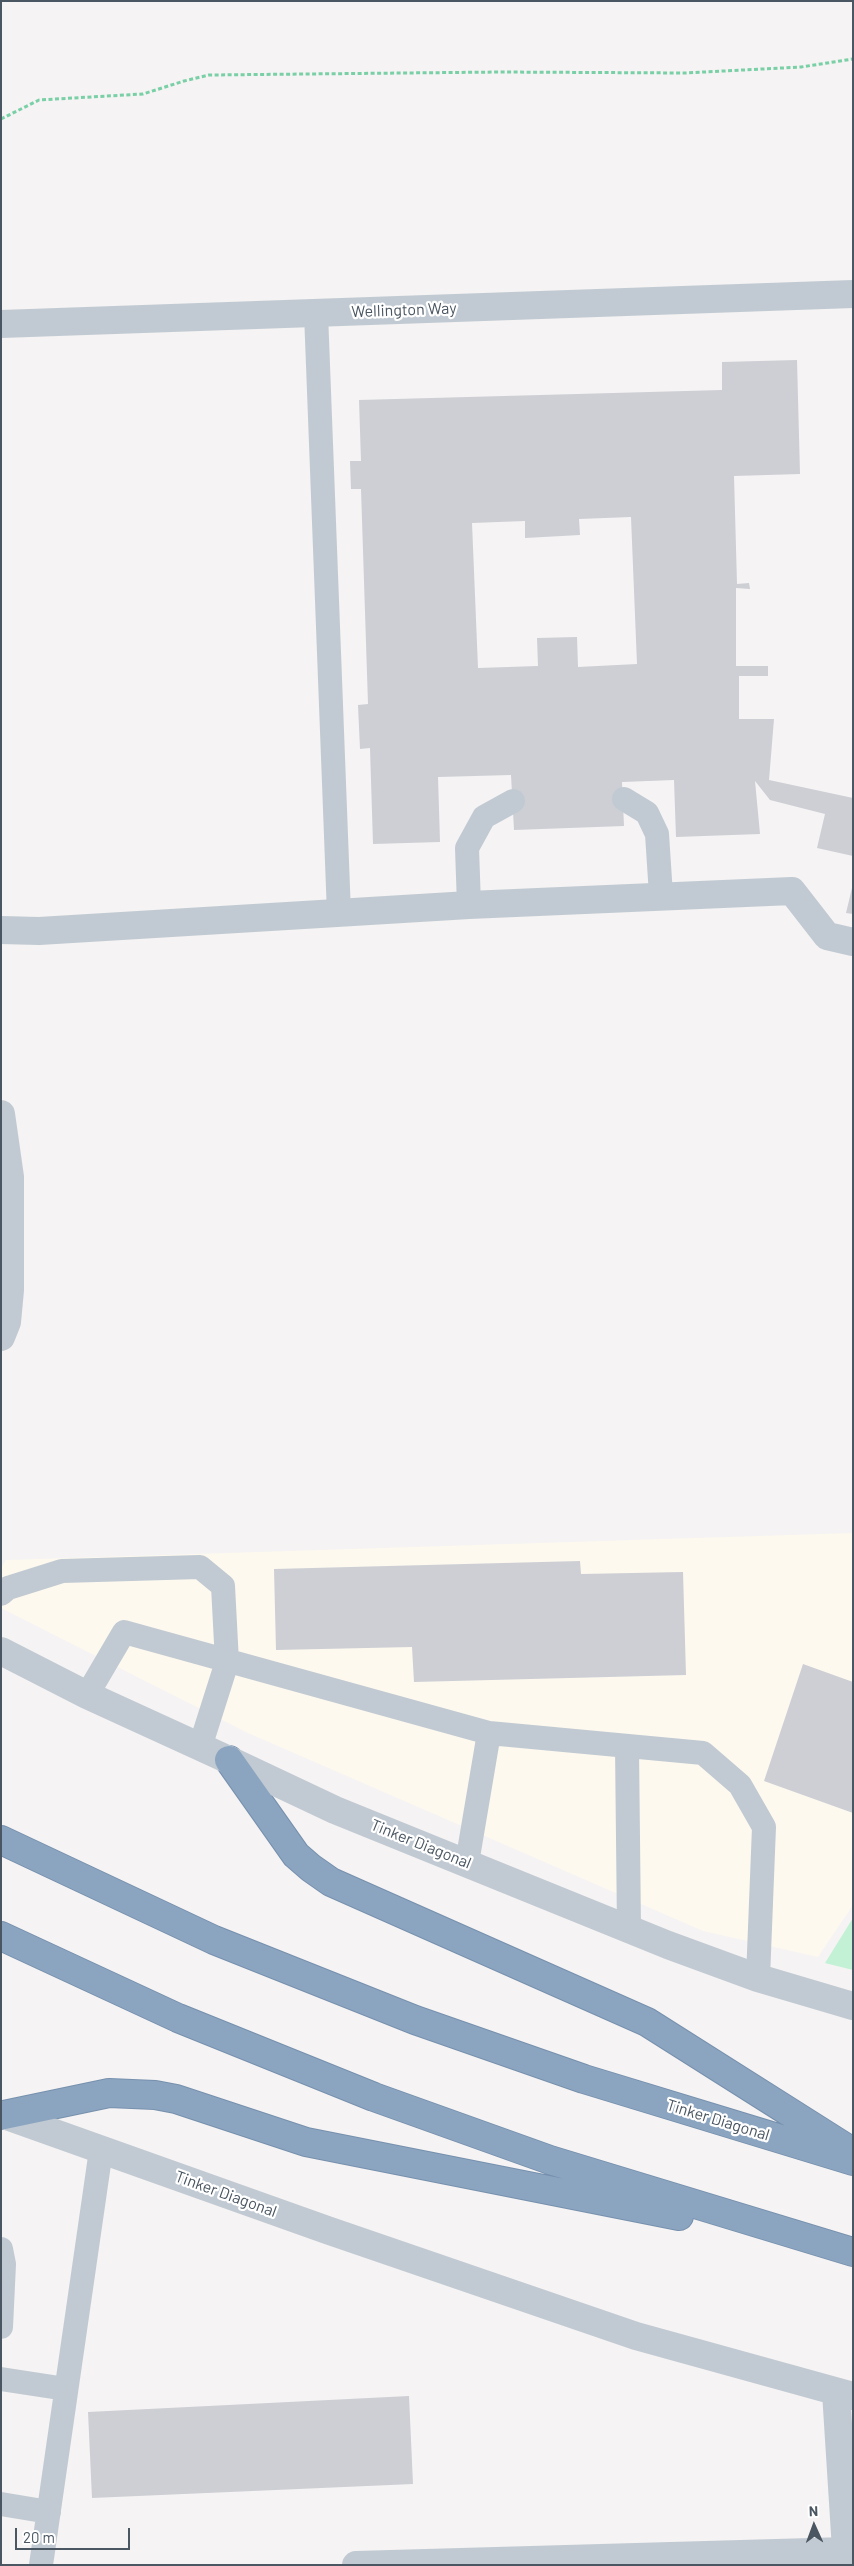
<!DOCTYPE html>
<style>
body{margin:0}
#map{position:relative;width:854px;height:2566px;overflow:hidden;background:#f5f3f3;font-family:Barlow,sans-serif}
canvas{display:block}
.frame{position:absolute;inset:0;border:2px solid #4a5661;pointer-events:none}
.north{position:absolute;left:789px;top:2501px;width:50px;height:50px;-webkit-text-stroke:4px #fff;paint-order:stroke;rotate:358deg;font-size:14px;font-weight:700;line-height:20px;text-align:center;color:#4a5661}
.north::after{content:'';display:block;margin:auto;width:18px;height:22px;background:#4a5661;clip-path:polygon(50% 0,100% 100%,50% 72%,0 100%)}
.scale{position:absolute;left:15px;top:2528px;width:115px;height:22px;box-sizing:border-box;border:2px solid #4a5661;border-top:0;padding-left:6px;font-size:15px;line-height:18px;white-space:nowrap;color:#4a5661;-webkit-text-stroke:4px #fff;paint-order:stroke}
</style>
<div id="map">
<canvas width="854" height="2566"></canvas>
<div class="frame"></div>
<div class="north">N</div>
<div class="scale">20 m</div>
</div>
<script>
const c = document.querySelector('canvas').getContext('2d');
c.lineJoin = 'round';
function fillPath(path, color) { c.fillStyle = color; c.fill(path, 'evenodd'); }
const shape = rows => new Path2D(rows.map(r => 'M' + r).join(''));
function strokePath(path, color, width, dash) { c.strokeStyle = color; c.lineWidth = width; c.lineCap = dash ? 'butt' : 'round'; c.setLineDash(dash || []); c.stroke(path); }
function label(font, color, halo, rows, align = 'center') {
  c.font = font + ' Barlow,sans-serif'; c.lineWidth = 4.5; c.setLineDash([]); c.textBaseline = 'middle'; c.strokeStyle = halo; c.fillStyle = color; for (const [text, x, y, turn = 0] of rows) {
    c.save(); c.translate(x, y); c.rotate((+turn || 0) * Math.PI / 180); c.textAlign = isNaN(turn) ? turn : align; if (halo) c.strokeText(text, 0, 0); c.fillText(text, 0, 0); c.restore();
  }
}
const commercial = shape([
 [853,1533,853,1905,818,1957,703,1931,248,1733,1,1608,1,1568,6,1560]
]);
const green = shape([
 [853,1918,853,1970,825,1963]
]);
const building = shape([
 [797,360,800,474,734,476,737,584,749,583,750,589,736,588,736,666,768,666,768,676,739,676,739,719,774,719,769,780,853,798,853,856,817,848,825,814,770,800,755,781,760,834,676,837,674,780,622,782,624,826,514,830,511,775,438,777,440,842,373,844,370,748,360,749,358,705,368,704,361,489,351,489,350,461,361,461,359,400,722,390,722,362],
 [631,517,637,664,578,667,577,637,537,638,538,666,478,668,472,523,525,521,525,538,580,535,579,519],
 [852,888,853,888,853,914,846,913],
 [580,1561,581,1574,683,1572,686,1675,414,1682,412,1647,276,1650,274,1569],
 [803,1664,853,1682,853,1813,764,1781],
 [409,2396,413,2484,92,2498,88,2412]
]);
const path = shape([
 [1,119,39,100,143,94,184,81,209,75,501,72,685,73,801,67,853,59]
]);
const service = shape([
 [316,313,339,914],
 [624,799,647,813,657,834,661,895],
 [469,905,467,848,484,817,513,801],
 [1,1594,8,1588,62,1571,200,1567,223,1586,227,1662,200,1747],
 [87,1695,124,1632,489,1733,703,1753,740,1785,764,1827,758,1978],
 [627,1747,629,1929],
 [467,1863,489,1733],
 [1,2249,4,2264,1,2327],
 [1,2379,66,2389],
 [1,2504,49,2512],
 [41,2565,101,2150]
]);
const minor = shape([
 [1,324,853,294],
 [1,930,39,931,469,905,792,891,827,936,853,942],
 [1,1114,10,1177,10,1290,7,1322,1,1337],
 [229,1760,335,1810,668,1945,758,1978,853,2006],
 [4,2115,327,2230,636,2336,853,2396],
 [836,2392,847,2565],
 [356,2565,846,2551]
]);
const tertiary = shape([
 [1,1651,87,1695,229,1760]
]);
const motorway = shape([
 [229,1760,296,1855,311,1868,331,1882,647,2022,851,2151],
 [1,1840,214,1940,415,2020,584,2079,853,2161],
 [1,1936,178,2018,374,2097,550,2160,853,2252],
 [4,2115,109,2093,155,2095,176,2099,306,2142,679,2216]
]);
const streetNames = [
 ["Wellington Way",404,310,-2],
 ["Tinker Diagonal",421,1844,22],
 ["Tinker Diagonal",718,2120,17],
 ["Tinker Diagonal",226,2194,20]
];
fillPath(commercial, '#fdf9ef');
fillPath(green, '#c3f1d5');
fillPath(building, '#cdcfd5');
strokePath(motorway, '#7690ad', 30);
strokePath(path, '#7ad0a6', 3, [4, 2.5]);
strokePath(service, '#c1cad2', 24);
strokePath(minor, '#c1cad2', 28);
strokePath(tertiary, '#c1cad2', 28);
strokePath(motorway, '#8ba5c1', 28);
label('16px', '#4a5661', '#fff', streetNames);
</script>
